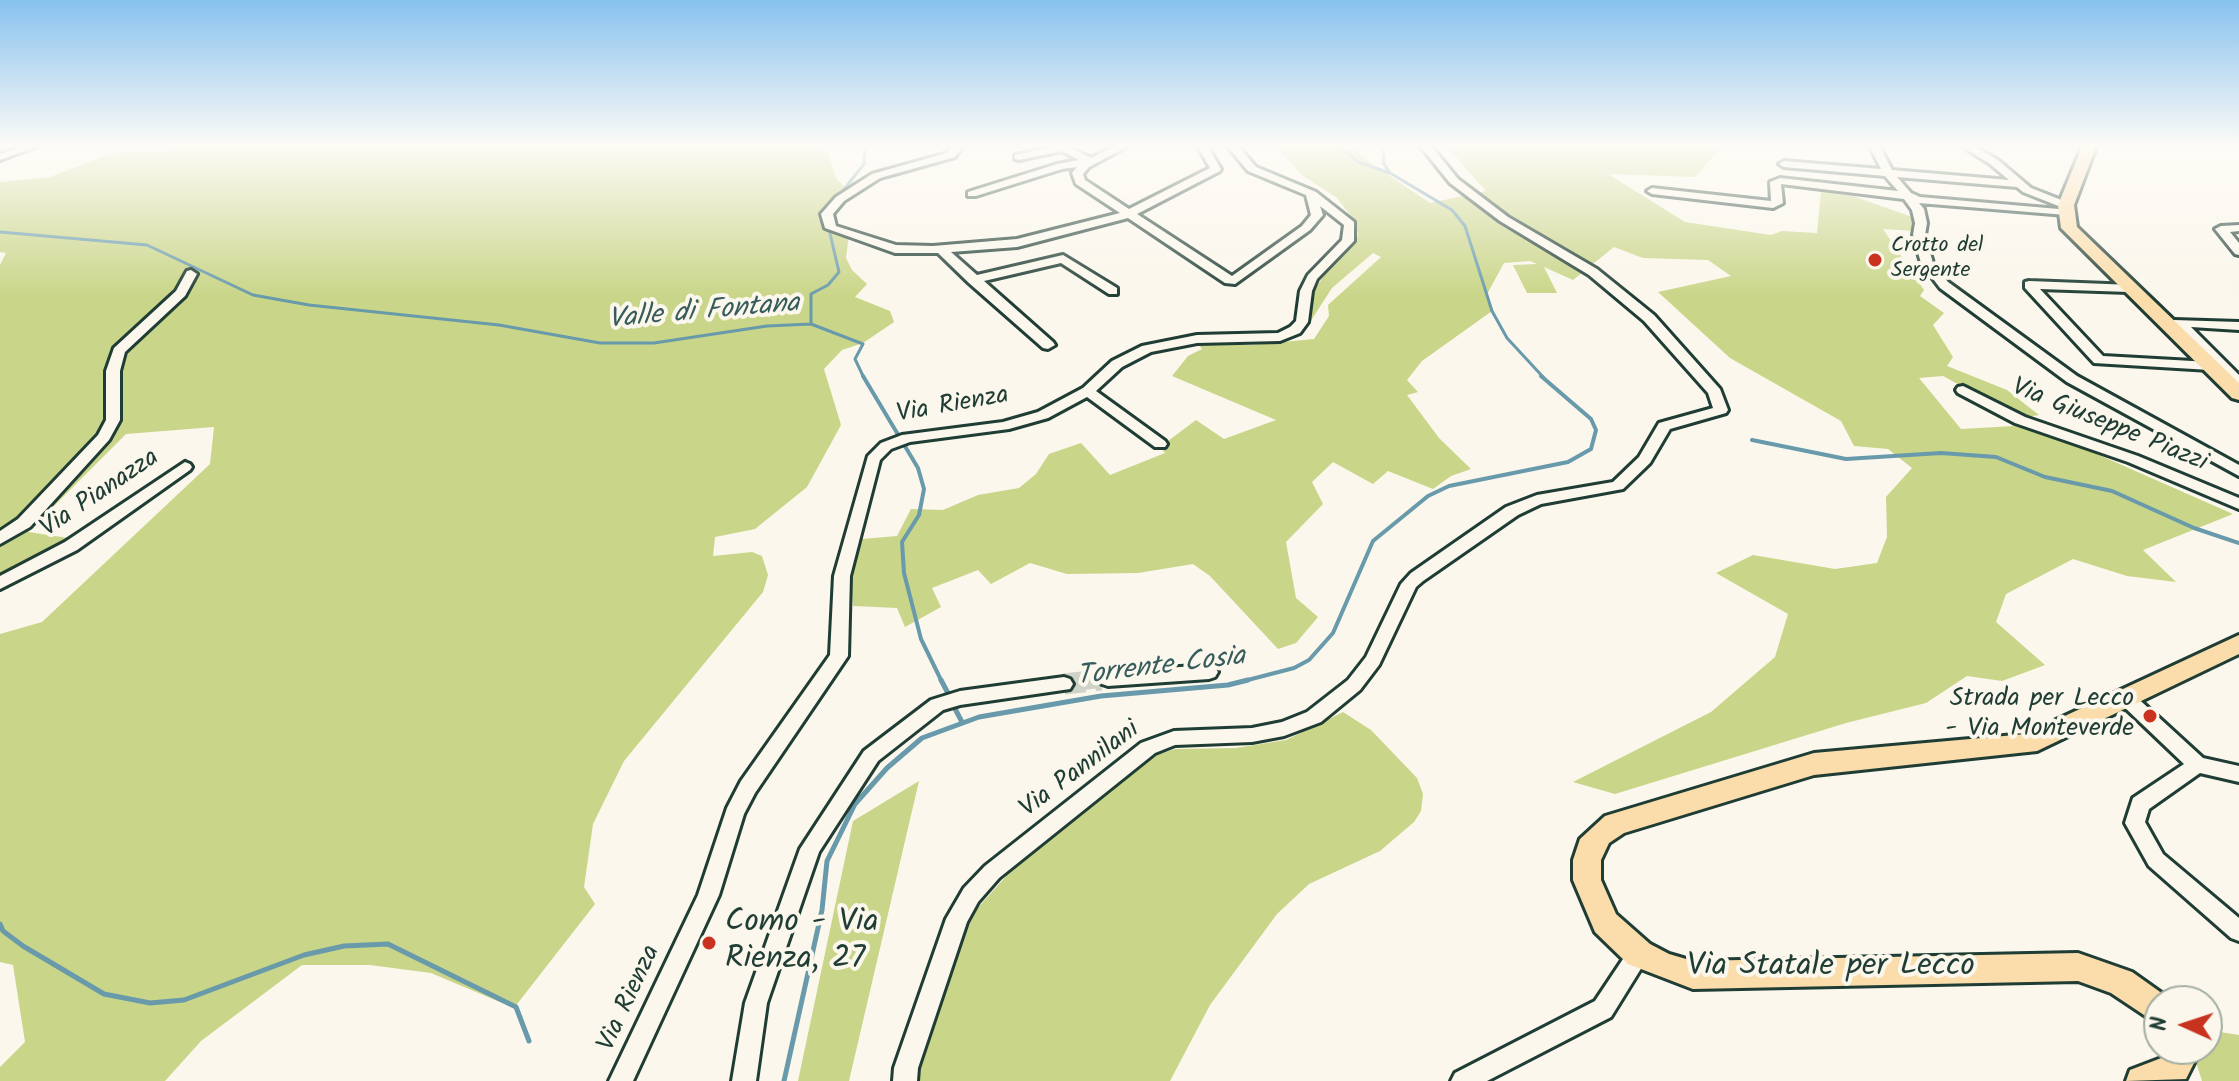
<!DOCTYPE html>
<style>
body{margin:0}
#map{position:relative;width:2239px;height:1081px;overflow:hidden;background:#fbf7ec;font-family:Kalam,sans-serif}
canvas{display:block}
.north{position:absolute;left:2143px;top:985px;width:80px;height:80px;box-sizing:border-box;background:#fbf7ec;border:2px solid #a3ada2;border-radius:50%;rotate:273deg;font-size:22px;font-weight:700;line-height:32px;text-align:center;color:#1f3d34}
.north::after{content:'';display:block;margin:auto;width:28px;height:36px;background:#c8321e;clip-path:polygon(50% 0,100% 100%,50% 72%,0 100%)}
</style>
<div id="map">
<canvas width="2239" height="1081"></canvas>
<div class="north">N</div>
</div>
<script>
const c = document.querySelector('canvas').getContext('2d');
c.lineJoin = 'round';
function fillPath(path, color) { c.fillStyle = color; c.fill(path, 'evenodd'); }
const shape = rows => new Path2D(rows.map(r => 'M' + r).join(''));
function strokePath(path, color, width, dash) { c.strokeStyle = color; c.lineWidth = width; c.lineCap = dash ? 'butt' : 'round'; c.setLineDash(dash || []); c.stroke(path); }
function label(font, color, halo, rows, align = 'center') {
  c.font = font + ' Kalam,sans-serif'; c.lineWidth = 8; c.setLineDash([]); c.textBaseline = 'middle'; c.strokeStyle = halo; c.fillStyle = color; for (const [text, x, y, turn = 0] of rows) {
    c.save(); c.translate(x, y); c.rotate((+turn || 0) * Math.PI / 180); c.textAlign = isNaN(turn) ? turn : align; if (halo) c.strokeText(text, 0, 0); c.fillText(text, 0, 0); c.restore();
  }
}
const green = shape([
 [234,147,826,147,836,178,846,189,857,192,830,214,836,229,849,235,846,258,852,270,867,284,855,297,890,311,894,322,863,343,842,350,824,369,841,425,807,487,755,529,715,537,713,556,752,552,762,556,768,575,763,592,624,761,593,824,584,887,595,904,514,1008,431,973,370,965,302,965,201,1041,165,1081,0,1081,0,1067,25,1042,13,965,0,962,0,634,42,622,210,464,214,427,126,434,28,532,82,540,0,583,0,265,6,253,0,252,0,182,50,177,112,153],
 [1276,147,1354,147,1368,161,1430,203,1486,191,1447,147,1722,147,1695,177,1608,174,1685,222,1771,235,1782,231,1817,233,1821,192,1853,196,1918,219,1914,231,1883,229,1924,290,1920,296,1944,313,1933,325,1953,357,1947,366,2007,390,2039,415,2020,418,1943,376,1919,378,1961,429,2031,425,2233,514,2143,550,2176,582,2127,576,2073,559,2006,594,1996,622,2045,665,2002,681,1967,676,1926,703,1846,723,1615,794,1573,782,1711,712,1775,657,1788,614,1716,573,1753,555,1835,569,1877,563,1887,537,1886,497,1912,468,1888,449,1854,446,1841,421,1730,358,1658,292,1731,276,1708,260,1643,258,1614,247,1573,280,1544,267,1557,293,1527,293,1513,265,1537,264,1530,261,1504,263,1486,296,1492,311,1422,361,1407,380,1418,392,1407,395,1439,438,1471,469,1451,476,1433,489,1388,471,1373,484,1333,462,1312,482,1323,504,1286,542,1296,598,1318,617,1296,643,1278,649,1210,576,1193,564,1138,573,1067,574,1030,563,991,584,978,570,932,588,941,607,905,627,897,608,853,606,851,578,862,539,897,536,911,509,943,510,978,495,1019,488,1036,474,1049,454,1081,443,1110,475,1165,453,1160,447,1196,420,1224,439,1276,420,1172,376,1188,356,1202,349,1199,345,1205,343,1251,345,1314,339,1329,316,1328,305,1381,257,1373,253,1332,288,1310,322,1314,292,1329,266,1358,236,1356,223,1337,198,1302,175],
 [1343,712,1371,730,1417,778,1423,794,1421,811,1414,822,1380,851,1309,884,1277,914,1210,1005,1170,1081,909,1081,944,972,976,910,1031,848,1134,768,1157,755,1175,749,1236,748,1286,740],
 [919,781,849,1081,798,1081,853,821],
 [2207,1030,2239,1035,2239,1081,2202,1081,2192,1049,2207,1049]
]);
const streamFar2 = shape([
 [1340,147,1358,162,1390,173],
 [1383,147,1384,164,1390,173,1452,210,1465,226,1492,311,1507,338,1544,378],
 [837,198,864,164,865,147],
 [0,232,147,245,253,295,309,305,499,325,600,343,654,343,767,326,811,324,863,344,855,359,864,378],
 [811,324,811,294,828,285,839,272,828,225]
]);
const streamFar1 = shape([
 [863,376,918,468,924,489,919,515,902,542,904,573,921,639,942,682],
 [1752,440,1846,459,1941,453,1996,457,2045,477,2112,491,2194,528,2239,543],
 [1240,682,1294,668,1309,660,1333,633,1373,541,1428,496,1449,486,1568,462,1591,449,1596,430,1591,419,1541,376]
]);
const stream = shape([
 [941,680,950,697],
 [953,705,962,722],
 [0,924,3,931,23,946,104,994,150,1003,184,1000,304,955,344,946,388,944,516,1007,529,1041],
 [784,1081,822,910,827,861,855,804,887,768,922,738,979,717,1101,696,1228,685,1248,680]
]);
const minorTunnelFar1 = shape([
 [1083,682,1108,679]
]);
const minorTunnel = shape([
 [1064,684,1101,680]
]);
const minor = shape([
 [20,147,35,147,0,160,0,154,20,147],
 [952,147,962,147,955,157,880,178,844,201,833,214,836,226,896,245,933,246,1017,239,1120,213,1076,184,1072,173,1077,167,1062,169,976,196,968,196,968,192,1057,164,1079,160,1062,151,1019,160,1015,159,1015,155,1053,147,1069,147,1091,158,1113,147,1126,147,1089,167,1083,174,1085,180,1129,209,1210,168,1198,147,1208,147,1221,169,1220,171,1137,214,1232,276,1302,226,1311,215,1306,195,1248,171,1228,147,1239,147,1256,167,1316,192,1354,222,1354,241,1317,279,1312,291,1308,322,1300,333,1280,341,1197,343,1151,352,1122,367,1096,391,1165,441,1167,444,1165,447,1155,447,1087,397,1048,418,1009,429,910,442,891,449,880,460,850,576,848,656,755,793,744,814,719,895,633,1081,609,1081,698,895,727,808,741,781,830,655,834,576,868,456,881,443,902,435,1003,422,1038,412,1083,388,1112,361,1142,346,1197,335,1278,333,1290,327,1296,321,1300,291,1308,275,1342,240,1344,225,1320,206,1323,215,1310,230,1235,284,1225,283,1128,218,1017,247,951,252,977,275,1063,255,1117,288,1117,294,1109,294,1061,263,984,281,1053,342,1055,345,1048,349,1043,348,969,283,938,253,895,253,825,228,821,214,836,197,872,174,947,153,952,147],
 [1421,147,1432,147,1458,179,1508,217,1597,269,1654,315,1720,389,1728,410,1726,413,1670,429,1650,463,1623,489,1541,504,1518,515,1423,581,1416,587,1379,665,1360,690,1321,722,1284,736,1252,742,1175,745,1155,753,999,878,978,902,967,922,918,1068,917,1081,893,1081,894,1068,946,919,964,888,985,866,1141,743,1174,731,1252,728,1282,722,1307,712,1348,680,1366,657,1401,584,1411,573,1506,507,1537,495,1613,482,1639,457,1659,423,1713,408,1708,393,1644,321,1589,275,1500,221,1450,183,1421,147],
 [1870,147,1880,147,1892,170,2009,180,1990,164,1963,147,1976,147,1998,160,2031,188,2069,203,2069,207,2061,207,2023,192,2017,187,1897,177,1911,193,1920,197,2070,210,2072,212,2066,215,1919,203,1924,209,1927,223,1925,235,1933,263,1948,282,2077,376,2239,465,2239,476,2067,382,1940,288,1921,263,1913,235,1915,223,1912,210,1904,199,1781,184,1783,203,1773,208,1652,194,1647,191,1652,188,1771,201,1770,182,1780,178,1898,191,1885,176,1784,167,1779,164,1784,161,1881,169,1870,147],
 [2239,225,2239,231,2230,232,2239,243,2239,255,2235,254,2215,229,2221,226,2239,225],
 [191,270,197,274,185,296,125,352,120,371,120,420,109,440,30,527,0,544,0,531,18,519,98,435,106,420,106,371,114,348,176,291,187,271,191,270],
 [2029,281,2133,285,2135,288,2129,292,2040,289,2103,356,2210,362,2174,326,2174,320,2239,322,2239,330,2191,327,2239,375,2239,387,2234,386,2216,367,2210,370,2094,363,2025,288,2025,282,2029,281],
 [1963,386,2025,417,2138,456,2239,498,2239,509,2128,462,2015,423,1958,393,1956,390,1958,387,1963,386],
 [185,462,190,464,192,467,190,470,77,550,0,589,0,576,65,542,185,462],
 [1209,665,1215,667,1218,672,1215,677,1209,679,1108,686,1102,684,1099,679,1102,674,1108,672,1209,665],
 [1064,677,1070,679,1073,684,1070,689,960,705,943,710,878,761,819,852,767,1003,756,1081,732,1081,745,1003,800,849,864,751,931,700,960,691,1064,677],
 [2126,691,2132,693,2203,758,2239,766,2239,782,2200,773,2149,809,2145,822,2163,854,2239,918,2239,941,2231,938,2149,866,2125,823,2133,798,2184,764,2120,703,2117,698,2120,693,2126,691],
 [1639,944,1647,947,1650,954,1611,1017,1487,1081,1451,1081,1455,1073,1595,1001,1631,947,1639,944]
]);
const major = shape([
 [2082,147,2096,147,2074,205,2077,227,2239,383,2239,400,2232,398,2061,228,2058,205,2082,147],
 [2239,635,2239,654,2037,751,1814,775,1624,833,1609,843,1601,860,1601,880,1616,914,1650,944,1669,954,1693,961,2078,953,2132,972,2170,999,2159,1001,2159,1025,2111,993,2078,981,1693,989,1628,964,1595,932,1573,880,1573,860,1580,839,1605,816,1814,753,2026,734,2239,635],
 [2163,1049,2195,1049,2196,1059,2186,1079,2126,1081,2130,1070,2164,1057,2163,1049]
]);
const markers = [
 [1875,260,8,"#c8321e"],
 [2150,716,8,"#c8321e"],
 [709,943,8,"#c8321e"]
];
const farPoinames = [
 ["Crotto del",1891,247],
 ["Sergente",1891,272]
];
const streetNames = [
 ["Via Rienza",953,407,-10],
 ["Via Giuseppe Piazzi",2109,427,22],
 ["Via Pianazza",101,495,-34],
 ["Via Pannilani",1081,771,-37],
 ["Via Rienza",631,999,-65]
];
const poiNames = [
 ["Strada per Lecco",2134,701],
 ["- Via Monteverde",2134,731]
];
const waterNames = [
 ["Valle di Fontana",704,314,-5],
 ["Torrente Cosia",1161,669,-7]
];
const nearPoinames = [
 ["Como - Via",725,925],
 ["Rienza, 27",725,962]
];
const nearStreetnames = [
 ["Via Statale per Lecco",1831,969]
];
fillPath(green, '#c9d588');
strokePath(streamFar2, '#689aab', 3);
strokePath(streamFar1, '#689aab', 4);
strokePath(stream, '#689aab', 5);
strokePath(minorTunnelFar1, '#cfd2c7', 16, [16, 8]);
strokePath(minorTunnel, '#cfd2c7', 21, [21, 10]);
strokePath(minor, '#1f3d34', 6);
strokePath(major, '#1f3d34', 6);
fillPath(minor, '#fbf7ec');
fillPath(major, '#faddab');
const sky = c.createLinearGradient(0, 0, 0, 298);
sky.addColorStop(0, '#88c2ef');
sky.addColorStop(0.49, '#fdfbf6');
sky.addColorStop(1, '#fdfbf600');
c.fillStyle = sky;
c.fillRect(0, 0, 2239, 298);
for (const [x, y, r, color] of markers) { const dot = new Path2D(); dot.arc(x, y, r, 0, 2 * Math.PI); c.fillStyle = color; c.fill(dot); strokePath(dot, '#fbf7ec', 3); }
label('22px', '#1f3d34', '#fbf7ec', farPoinames, 'left');
label('26px', '#1f3d34', '#fbf7ec', streetNames);
label('26px', '#1f3d34', '#fbf7ec', poiNames, 'right');
label('italic 28px', '#375c5c', '#fbf7ec', waterNames);
label('32px', '#1f3d34', '#fbf7ec', nearPoinames, 'left');
label('32px', '#1f3d34', '#fbf7ec', nearStreetnames);
</script>
